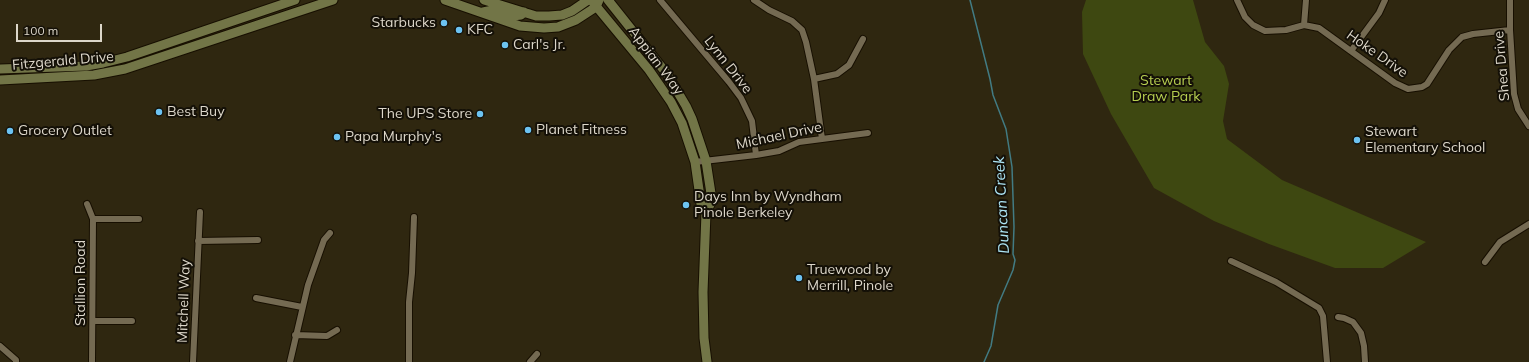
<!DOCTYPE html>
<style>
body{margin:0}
#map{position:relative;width:1529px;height:362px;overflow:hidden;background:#2f2710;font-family:Mulish,sans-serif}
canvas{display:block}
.scale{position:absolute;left:16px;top:24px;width:86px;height:18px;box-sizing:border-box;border:2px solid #ddd7ca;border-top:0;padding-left:5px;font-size:12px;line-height:14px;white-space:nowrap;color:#ddd7ca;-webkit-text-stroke:3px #141007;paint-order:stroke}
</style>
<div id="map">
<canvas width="1529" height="362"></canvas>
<div class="scale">100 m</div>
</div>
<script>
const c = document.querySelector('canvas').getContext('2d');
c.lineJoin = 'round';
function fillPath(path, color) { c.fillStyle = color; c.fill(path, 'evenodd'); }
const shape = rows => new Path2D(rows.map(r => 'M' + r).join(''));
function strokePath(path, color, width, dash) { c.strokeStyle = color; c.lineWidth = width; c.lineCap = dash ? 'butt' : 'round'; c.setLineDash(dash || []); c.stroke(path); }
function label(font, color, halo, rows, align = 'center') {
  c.font = font + ' Mulish,sans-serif'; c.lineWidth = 4; c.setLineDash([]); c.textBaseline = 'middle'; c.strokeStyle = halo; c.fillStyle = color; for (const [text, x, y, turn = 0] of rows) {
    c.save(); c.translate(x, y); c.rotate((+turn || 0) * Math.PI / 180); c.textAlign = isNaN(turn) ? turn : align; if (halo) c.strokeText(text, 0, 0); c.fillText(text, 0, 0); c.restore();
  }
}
const green = shape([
 [1086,0,1193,0,1205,42,1224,66,1229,84,1223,121,1227,139,1282,180,1426,242,1383,268,1335,268,1269,244,1214,221,1154,188,1111,114,1083,54,1082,12]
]);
const stream = shape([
 [970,0,990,79,993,95,1006,129,1012,167,1014,227,1013,254,1015,260,1013,270,998,305,991,346,984,362]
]);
const minor = shape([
 [660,0,729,82,741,98,752,121,756,155],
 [754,0,769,10,792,21,802,30,806,42,814,79,822,139],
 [1237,0,1245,17,1253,25,1265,31,1286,30,1304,25],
 [1510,0,1510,30,1514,94,1518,109,1529,126],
 [1304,25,1319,28,1395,83,1408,89,1422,87,1427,84,1449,50,1462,37,1473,34,1510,30],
 [1304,25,1306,0],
 [1351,51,1379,13,1385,0],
 [814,79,837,74,849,65,863,39],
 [695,162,756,155,779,151,799,142,868,133],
 [87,204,93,219,92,362],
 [93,219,139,219],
 [198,241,258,240],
 [1231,261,1276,282,1319,308,1323,316,1327,362],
 [1485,262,1500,242,1529,224],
 [256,298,302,307],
 [1338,317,1344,318,1353,322,1361,333,1364,346,1365,362],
 [93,321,132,321],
 [295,335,327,336,337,330],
 [0,346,16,360,16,362],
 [193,362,200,212],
 [290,362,308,285,324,240,330,233],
 [409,362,409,302,412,273,414,217],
 [530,362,537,354]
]);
const secondary = shape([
 [445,0,520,26,544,28,558,27,576,20,596,7,599,0],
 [484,0,536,16,549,16,562,15,572,11,588,0],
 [591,0,649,70,671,102,682,123,695,162,701,204,706,213],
 [608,0,667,74,686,106,692,119,706,161,712,200,706,213,703,292,704,338,707,362],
 [483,12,493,10,513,16,521,15,524,12],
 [0,69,86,66,103,63,127,57,295,0],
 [0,80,94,75,125,69,333,0]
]);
const markers = [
 [444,23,4,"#6cc3f2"],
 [459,30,4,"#6cc3f2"],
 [505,45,4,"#6cc3f2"],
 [159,112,4,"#6cc3f2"],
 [480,114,4,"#6cc3f2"],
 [528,130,4,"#6cc3f2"],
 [10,131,4,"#6cc3f2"],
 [337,137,4,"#6cc3f2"],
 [1357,140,4,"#6cc3f2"],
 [686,205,4,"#6cc3f2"],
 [799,278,4,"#6cc3f2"]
];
const poiNames = [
 ["Starbucks",436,23,"right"],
 ["KFC",467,30],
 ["Carl's Jr.",513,45],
 ["Best Buy",167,112],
 ["The UPS Store",472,114,"right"],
 ["Planet Fitness",536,130],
 ["Grocery Outlet",18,131],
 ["Stewart",1365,132],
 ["Elementary School",1365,148],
 ["Papa Murphy's",345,137],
 ["Days Inn by Wyndham",694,197],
 ["Pinole Berkeley",694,213],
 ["Truewood by",807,270],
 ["Merrill, Pinole",807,286]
];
const streetNames = [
 ["Hoke Drive",1377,54,35],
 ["Fitzgerald Drive",63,61,-5],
 ["Appian Way",656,61,53],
 ["Lynn Drive",728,65,52],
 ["Shea Drive",1502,66,-95],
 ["Michael Drive",779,136,-12],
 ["Stallion Road",81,283,-90],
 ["Mitchell Way",184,301,-88]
];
const parkNames = [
 ["Stewart",1166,81],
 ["Draw Park",1166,97]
];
const waterNames = [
 ["Duncan Creek",1002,205,-93]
];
fillPath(green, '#3e4811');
strokePath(stream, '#427b83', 1.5);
strokePath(minor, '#170f00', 8);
strokePath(secondary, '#170f00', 11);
strokePath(minor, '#746a52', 6);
strokePath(secondary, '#727547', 9);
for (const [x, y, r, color] of markers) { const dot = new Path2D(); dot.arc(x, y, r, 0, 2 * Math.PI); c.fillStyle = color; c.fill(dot); strokePath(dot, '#141007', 1.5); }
label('14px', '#ddd7ca', '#141007', poiNames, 'left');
label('14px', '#ddd7ca', '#141007', streetNames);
label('14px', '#b6ce50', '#141007', parkNames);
label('italic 15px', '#ace4f4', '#141007', waterNames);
</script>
